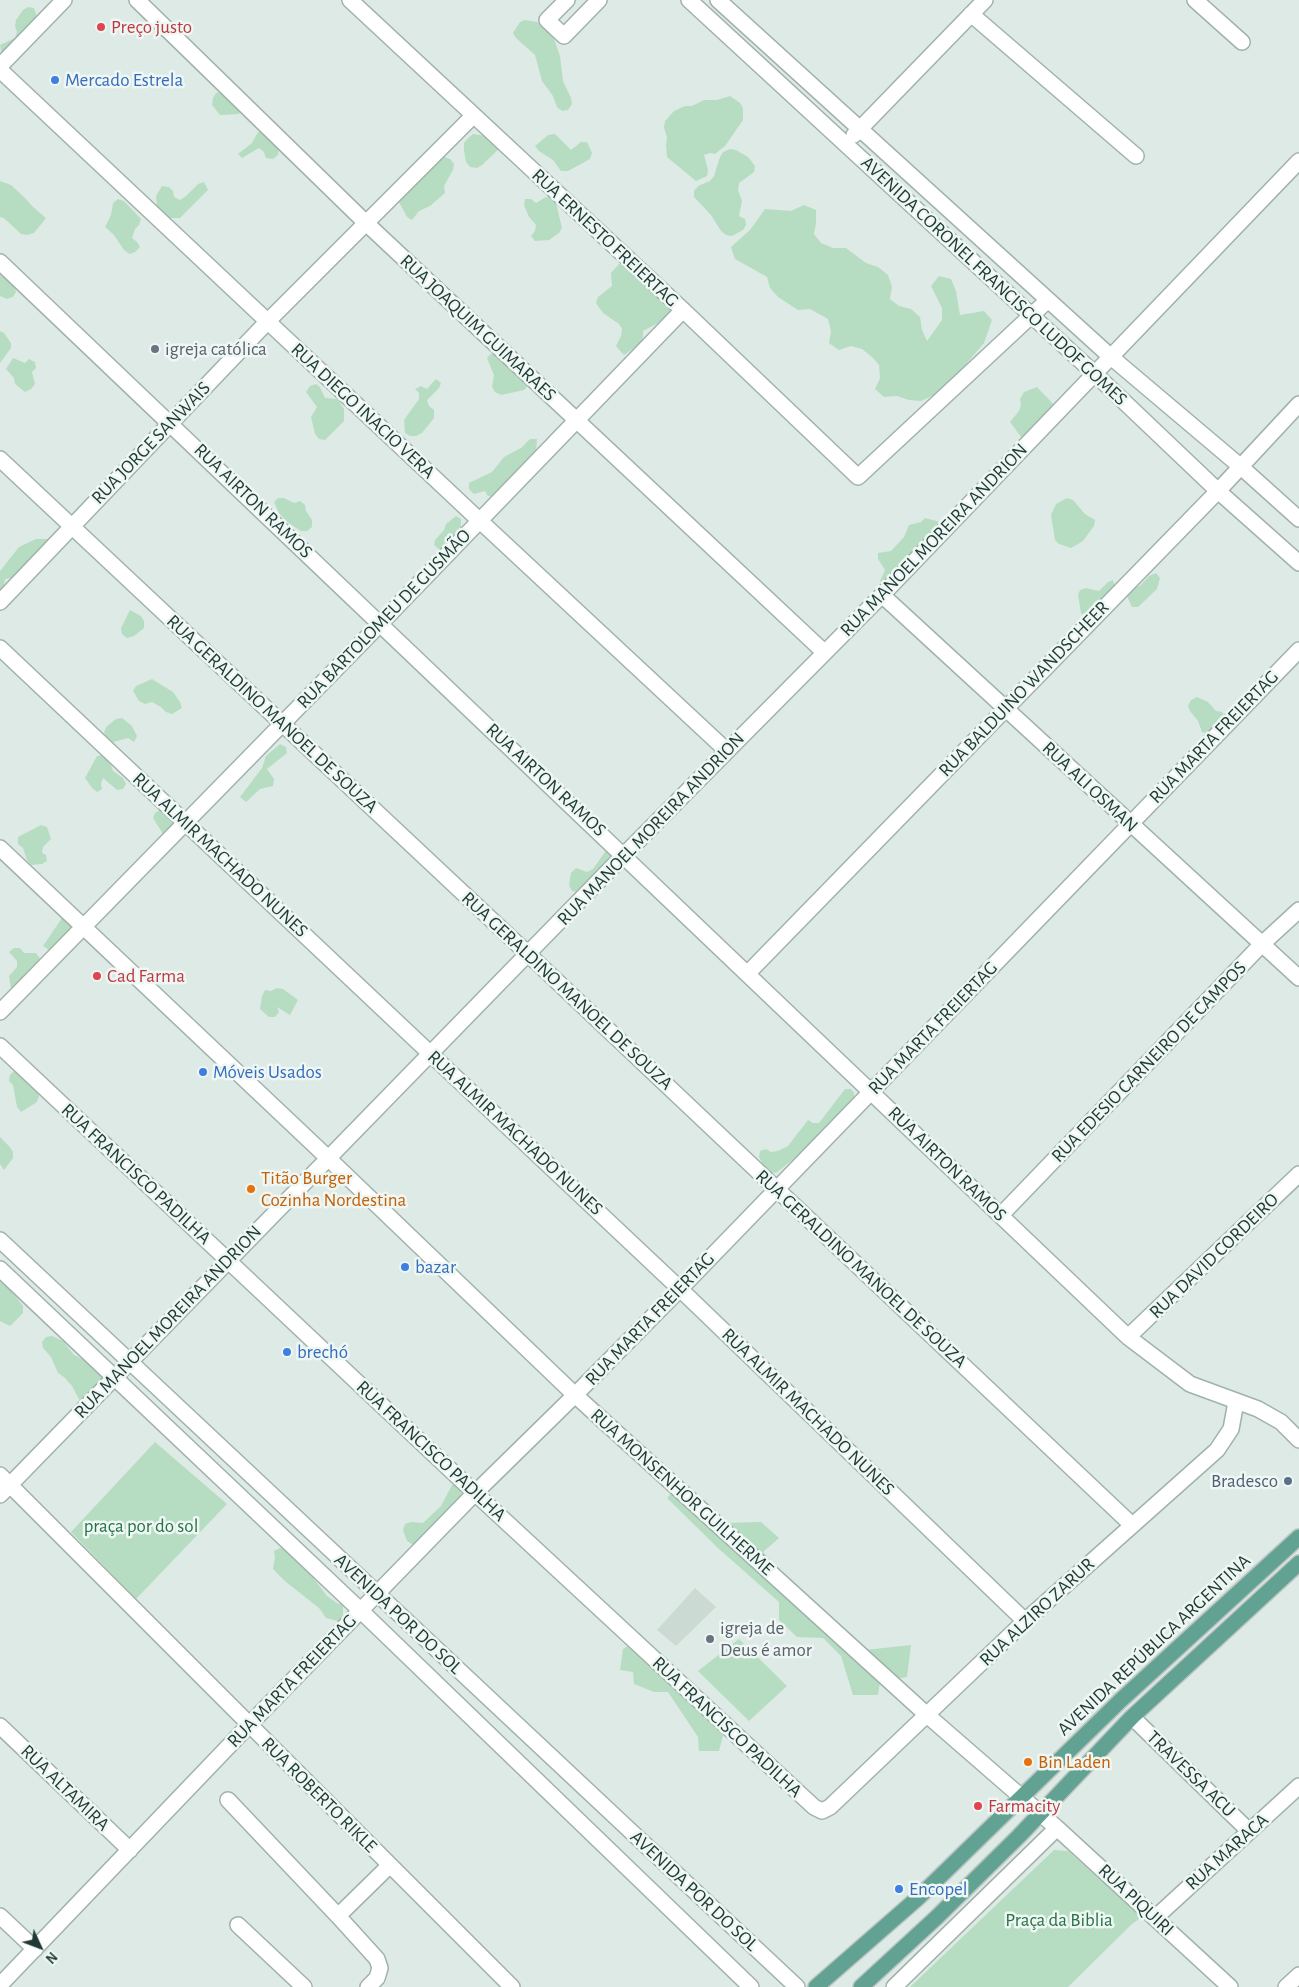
<!DOCTYPE html>
<meta charset="utf-8">
<style>
body{margin:0}
#map{position:relative;width:1299px;height:1987px;overflow:hidden;background:#deeae5;font-family:"Alegreya Sans",sans-serif}
canvas{display:block}
.north{position:absolute;left:15px;top:1922px;width:50px;height:50px;-webkit-text-stroke:4px #eef7f3;paint-order:stroke;rotate:133deg;font-size:14px;font-weight:700;line-height:20px;text-align:center;color:#1f3a34}
.north::after{content:'';display:block;margin:auto;width:18px;height:22px;background:#1f3a34;clip-path:polygon(50% 0,100% 100%,50% 72%,0 100%)}
</style>
<div id="map">
<canvas width="1299" height="1987"></canvas>
<div class="north">N</div>
</div>
<script>
const c = document.querySelector('canvas').getContext('2d');
c.lineJoin = 'round';
function fillPath(path, color) { c.fillStyle = color; c.fill(path, 'evenodd'); }
const shape = rows => new Path2D(rows.map(r => 'M' + r).join(''));
function strokePath(path, color, width, dash) { c.strokeStyle = color; c.lineWidth = width; c.lineCap = dash ? 'butt' : 'round'; c.setLineDash(dash || []); c.stroke(path); }
function label(font, color, halo, rows, align = 'center') {
  c.font = font + ' "Alegreya Sans",sans-serif'; c.lineWidth = 5; c.setLineDash([]); c.textBaseline = 'middle'; c.strokeStyle = halo; c.fillStyle = color; for (const [text, x, y, turn = 0] of rows) {
    c.save(); c.translate(x, y); c.rotate((+turn || 0) * Math.PI / 180); c.textAlign = isNaN(turn) ? turn : align; if (halo) c.strokeText(text, 0, 0); c.fillText(text, 0, 0); c.restore();
  }
}
const built = shape([
 [695,1588,716,1607,676,1646,657,1630]
]);
const green = shape([
 [28,7,34,8,38,20,7,53,1,51,0,45,15,38,17,32,15,26,16,20,23,10],
 [525,20,537,22,542,25,554,39,560,56,563,81,571,98,572,104,568,110,562,111,557,107,553,96,542,81,535,55,516,38,513,33,520,22],
 [222,92,230,101,240,108,239,114,220,115,212,105,213,98,216,93],
 [730,96,740,103,743,108,743,120,725,146,715,154,710,153,704,155,708,170,707,176,696,181,667,157,666,145,667,138,664,127,665,121,674,111,685,106,692,106,704,100,717,100],
 [264,131,276,144,279,149,278,155,273,159,266,158,264,152,259,148,242,158,238,154,252,143,258,132],
 [473,134,486,136,501,147,482,165,477,168,470,167,466,162,464,150,464,143,468,138],
 [555,134,571,150,581,142,587,142,592,153,590,159,568,171,561,171,553,160,539,151,535,146,548,135],
 [730,149,736,150,748,157,755,166,754,172,739,183,738,190,742,201,739,216,745,219,746,225,743,230,732,236,726,235,721,231,711,215,694,197,694,191,698,186,710,181,714,176,720,157,723,152],
 [444,157,450,159,454,164,453,170,444,186,445,193,430,206,419,211,412,220,407,217,398,200,438,159],
 [0,181,11,185,25,198,33,207,46,218,34,233,27,235,21,234,4,218,0,217],
 [204,182,208,190,180,218,166,218,157,209,156,196,162,186,169,187,173,191,174,197,180,200,185,197,198,184],
 [546,197,553,198,556,203,562,228,559,233,549,240,535,241,531,236,535,231,536,225,529,217,524,205,525,199,531,199,536,203],
 [118,199,124,201,141,219,139,225,135,229,132,238,137,242,140,247,135,252,130,254,124,250,114,235,105,227,111,215,113,203],
 [804,205,816,210,816,223,814,234,821,243,833,248,846,248,866,263,878,267,888,275,892,287,890,299,899,306,911,309,920,317,922,330,927,341,942,320,942,308,931,286,939,276,951,279,956,291,960,315,984,311,992,320,984,343,944,390,921,401,909,400,897,396,884,397,875,389,880,378,879,365,872,357,862,349,851,346,839,350,829,343,831,331,828,319,810,309,798,310,778,297,770,288,767,277,735,259,731,247,750,230,765,209,791,211],
 [619,264,625,264,639,275,644,286,648,290,660,294,673,308,670,314,660,322,643,331,643,337,641,343,624,355,616,346,621,336,622,329,619,324,603,313,596,303,598,297,612,286,611,273],
 [0,275,14,286,16,292,13,297,7,299,0,296],
 [0,331,4,333,11,343,11,348,0,363],
 [498,353,529,385,524,390,501,395,495,392,492,387,494,375,487,358,491,354],
 [13,358,25,363,29,359,35,362,36,368,32,372,35,384,31,389,25,392,15,384,14,378,6,369],
 [436,379,441,383,439,388,427,400,429,406,434,410,434,418,422,433,416,436,410,436,405,433,404,420,419,399,419,393,415,389,421,386,427,389],
 [316,384,320,387,325,398,338,399,344,409,344,421,325,440,319,439,315,434,311,417,317,407,306,392,310,386],
 [1037,387,1054,405,1052,416,1024,441,1010,422,1019,411,1021,405,1020,399,1024,392],
 [530,439,537,439,536,451,529,462,495,497,488,496,485,491,474,494,469,489,469,483,492,472,504,457,521,448],
 [278,498,284,498,294,503,300,501,305,505,306,511,312,520,312,527,307,531,301,531,287,522,279,513,274,502],
 [1067,498,1073,500,1085,514,1095,520,1094,526,1083,541,1071,548,1059,544,1055,540,1051,515,1056,504],
 [456,516,461,519,461,531,443,553,434,545,435,540,444,530,446,524],
 [925,518,944,523,884,586,880,581,885,570,878,559,878,553,891,551,904,537,909,525,921,522],
 [36,539,48,539,50,549,17,577,5,579,3,591,0,594,0,571,19,547],
 [1156,573,1160,578,1157,589,1138,607,1132,607,1127,596,1130,590,1141,585,1149,576],
 [1113,580,1115,586,1086,617,1081,613,1078,595,1080,590,1086,588,1099,591,1108,582],
 [130,610,141,616,144,621,144,628,134,636,127,638,122,634,121,628],
 [152,679,173,692,180,702,182,708,172,714,166,712,161,707,152,702,145,704,139,701,133,691,136,686],
 [1197,697,1208,702,1216,711,1222,712,1226,718,1208,734,1202,732,1198,721,1190,711,1188,706,1191,700],
 [122,718,132,726,137,736,134,742,128,738,110,743,104,733,106,727,116,719],
 [280,744,286,747,287,753,267,769,274,779,273,786,260,789,246,802,240,797,262,768,266,756],
 [104,755,111,765,113,771,123,778,126,784,123,789,117,790,103,778,101,784,102,789,97,792,92,788,85,778,97,756],
 [161,809,178,826,169,834,163,834,153,818,155,813],
 [41,825,47,827,51,839,43,847,42,853,46,855,47,861,42,864,31,865,27,860,23,848,18,844,18,837],
 [607,849,614,858,579,892,572,891,569,885,571,873,576,868,587,872,593,869],
 [64,915,74,929,54,953,43,946],
 [14,948,20,948,24,953,36,953,41,960,18,988,11,988,9,976,17,967,17,961,9,952],
 [277,988,283,989,298,1000,290,1015,277,1007,279,1012,275,1017,269,1017,260,1009,262,996,265,990,271,991],
 [14,1071,21,1072,38,1089,39,1096,37,1102,21,1112,17,1107,13,1085,9,1081,10,1075],
 [845,1089,851,1089,854,1093,854,1099,801,1153,776,1173,770,1172,765,1168,759,1157,760,1151,766,1149,771,1152,778,1151,788,1146,808,1120,813,1123,819,1123],
 [0,1137,10,1147,13,1152,13,1158,4,1170,0,1164],
 [0,1282,12,1292,23,1306,23,1313,10,1326,0,1321],
 [52,1336,63,1341,74,1355,90,1363,102,1376,103,1382,81,1403,72,1386,64,1377,58,1373,51,1357,43,1348,42,1342,46,1337],
 [155,1442,227,1504,136,1599,71,1532],
 [682,1481,724,1523,761,1522,779,1538,763,1552,804,1596,865,1650,911,1645,907,1677,880,1682,878,1695,853,1695,841,1656,823,1638,797,1637,779,1620,779,1602,719,1549,667,1498],
 [452,1485,459,1485,462,1497,426,1541,413,1545,407,1541,403,1530,405,1524,411,1522,423,1523,441,1506],
 [280,1548,286,1549,308,1571,327,1596,337,1603,343,1605,343,1617,338,1621,326,1618,319,1608,286,1582,273,1569,275,1557,274,1551],
 [739,1639,787,1686,749,1721,698,1671],
 [637,1640,678,1681,689,1679,713,1703,719,1718,723,1736,719,1751,699,1751,698,1737,668,1692,654,1692,634,1684,633,1672,620,1670,623,1649],
 [1054,1850,1068,1851,1142,1917,1132,1924,1068,1987,910,1987]
]);
const minor = shape([
 [137,0,366,223,824,652],
 [350,0,683,310,858,477,1048,300],
 [567,0,547,20,564,36,599,0],
 [689,0,1095,374,1218,491,1299,563],
 [718,0,1111,357,1240,466,1299,519],
 [1195,0,1242,42],
 [971,14,1136,156],
 [0,66,64,0],
 [0,70,479,520,727,751],
 [854,135,985,0],
 [0,262,1128,1337,1190,1384,1258,1409,1281,1422,1299,1440],
 [0,459,528,954,1132,1525],
 [882,595,1299,978],
 [0,602,268,321,473,116],
 [0,648,680,1289,1025,1621],
 [0,848,328,1158,575,1395,927,1715,1057,1828,1230,1987],
 [748,973,1218,491,1299,404],
 [0,1012,380,624,683,310],
 [0,1046,475,1493,814,1807,822,1811,830,1807,1025,1621,1217,1450,1231,1429,1236,1402],
 [1001,1215,1262,944,1299,910],
 [0,1240,797,1987],
 [0,1269,360,1610,751,1987],
 [1128,1337,1299,1174],
 [0,1475,512,1987],
 [0,1495,624,855,882,595,1299,161],
 [1132,1717,1249,1831],
 [0,1726,130,1850],
 [228,1800,338,1916],
 [0,1916,35,1949],
 [1155,1918,1299,1786],
 [238,1925,304,1987],
 [0,1985,249,1725,475,1493,575,1395,680,1289,1299,650],
 [368,1987,377,1978,380,1968,377,1959,338,1916,389,1866],
 [894,1987,1057,1828],
 [1286,1987,1299,1975]
]);
const major = shape([
 [816,1987,919,1897,1121,1700,1299,1537],
 [861,1987,937,1917,1019,1836,1132,1717,1299,1563]
]);
const markers = [
 [101,27,5,"#e0444e"],
 [55,80,5,"#3f7fe0"],
 [155,349,5,"#6b7280"],
 [97,976,5,"#e0444e"],
 [203,1072,5,"#3f7fe0"],
 [251,1189,5,"#e8710a"],
 [405,1267,5,"#3f7fe0"],
 [287,1352,5,"#3f7fe0"],
 [1288,1481,5,"#5c6f8a"],
 [710,1639,5,"#6b7280"],
 [1028,1762,5,"#e8710a"],
 [978,1806,5,"#e0444e"],
 [899,1889,5,"#3f7fe0"]
];
const healthNames = [
 ["Preço justo",111,27],
 ["Cad Farma",107,976],
 ["Farmacity",988,1806]
];
const shopNames = [
 ["Mercado Estrela",65,80],
 ["Móveis Usados",213,1072],
 ["bazar",415,1267],
 ["brechó",297,1352],
 ["Encopel",909,1889]
];
const streetNames = [
 ["RUA ERNESTO FREIERTAG",605,238,43],
 ["AVENIDA CORONEL FRANCISCO LUDOF GOMES",994,281,43],
 ["RUA JOAQUIM GUIMARAES",478,328,43],
 ["RUA DIEGO INACIO VERA",363,411,43],
 ["RUA JORGE SANWAIS",151,443,-46],
 ["RUA AIRTON RAMOS",253,501,44],
 ["RUA MANOEL MOREIRA ANDRION",934,540,-46],
 ["RUA BARTOLOMEU DE GUSMÃO",384,619,-46],
 ["RUA BALDUINO WANDSCHEER",1024,689,-46],
 ["RUA GERALDINO MANOEL DE SOUZA",272,714,43],
 ["RUA MARTA FREIERTAG",1214,737,-46],
 ["RUA AIRTON RAMOS",546,780,43],
 ["RUA ALI OSMAN",1090,787,43],
 ["RUA MANOEL MOREIRA ANDRION",651,829,-46],
 ["RUA ALMIR MACHADO NUNES",220,855,43],
 ["RUA GERALDINO MANOEL DE SOUZA",567,991,43],
 ["RUA MARTA FREIERTAG",933,1028,-46],
 ["RUA EDESIO CARNEIRO DE CAMPOS",1149,1062,-46],
 ["RUA ALMIR MACHADO NUNES",515,1133,43],
 ["RUA AIRTON RAMOS",947,1164,44],
 ["RUA FRANCISCO PADILHA",136,1174,43],
 ["RUA DAVID CORDEIRO",1214,1256,-44],
 ["RUA GERALDINO MANOEL DE SOUZA",861,1269,43],
 ["RUA MARTA FREIERTAG",650,1319,-46],
 ["RUA MANOEL MOREIRA ANDRION",168,1322,-46],
 ["RUA ALMIR MACHADO NUNES",808,1412,44],
 ["RUA FRANCISCO PADILHA",431,1451,43],
 ["RUA MONSENHOR GUILHERME",682,1492,42],
 ["RUA ALZIRO ZARUR",1037,1612,-43],
 ["AVENIDA POR DO SOL",398,1614,43],
 ["AVENIDA REPÚBLICA ARGENTINA",1154,1645,-43],
 ["RUA MARTA FREIERTAG",292,1681,-46],
 ["RUA FRANCISCO PADILHA",727,1727,43],
 ["TRAVESSA ACU",1191,1774,44],
 ["RUA ALTAMIRA",65,1788,44],
 ["RUA ROBERTO RIKLE",319,1795,45],
 ["RUA MARACA",1227,1852,-42],
 ["AVENIDA POR DO SOL",694,1891,43],
 ["RUA PIQUIRI",1136,1900,43]
];
const worshipNames = [
 ["igreja católica",165,349],
 ["igreja de",720,1628],
 ["Deus é amor",720,1650]
];
const foodNames = [
 ["Titão Burger",261,1178],
 ["Cozinha Nordestina",261,1200],
 ["Bin Laden",1038,1762]
];
const serviceNames = [
 ["Bradesco",1278,1481]
];
const parkNames = [
 ["praça por do sol",141,1526],
 ["Praça da Biblia",1059,1920]
];
fillPath(built, '#ccdad4');
fillPath(green, '#b6ddc1');
strokePath(minor, '#a1b2ac', 18);
strokePath(major, '#bcc4c2', 18);
strokePath(minor, '#fff', 15);
strokePath(major, '#61a292', 15);
for (const [x, y, r, color] of markers) { const dot = new Path2D(); dot.arc(x, y, r, 0, 2 * Math.PI); c.fillStyle = color; c.fill(dot); strokePath(dot, '#eef7f3', 2); }
label('19px', '#be3a42', '#eef7f3', healthNames, 'left');
label('19px', '#366cbe', '#eef7f3', shopNames, 'left');
label('19px', '#1f3a34', '#eef7f3', streetNames);
label('19px', '#5b616d', '#eef7f3', worshipNames, 'left');
label('19px', '#c56008', '#eef7f3', foodNames, 'left');
label('19px', '#4e5e75', '#eef7f3', serviceNames, 'right');
label('19px', '#287247', '#eef7f3', parkNames);
</script>
